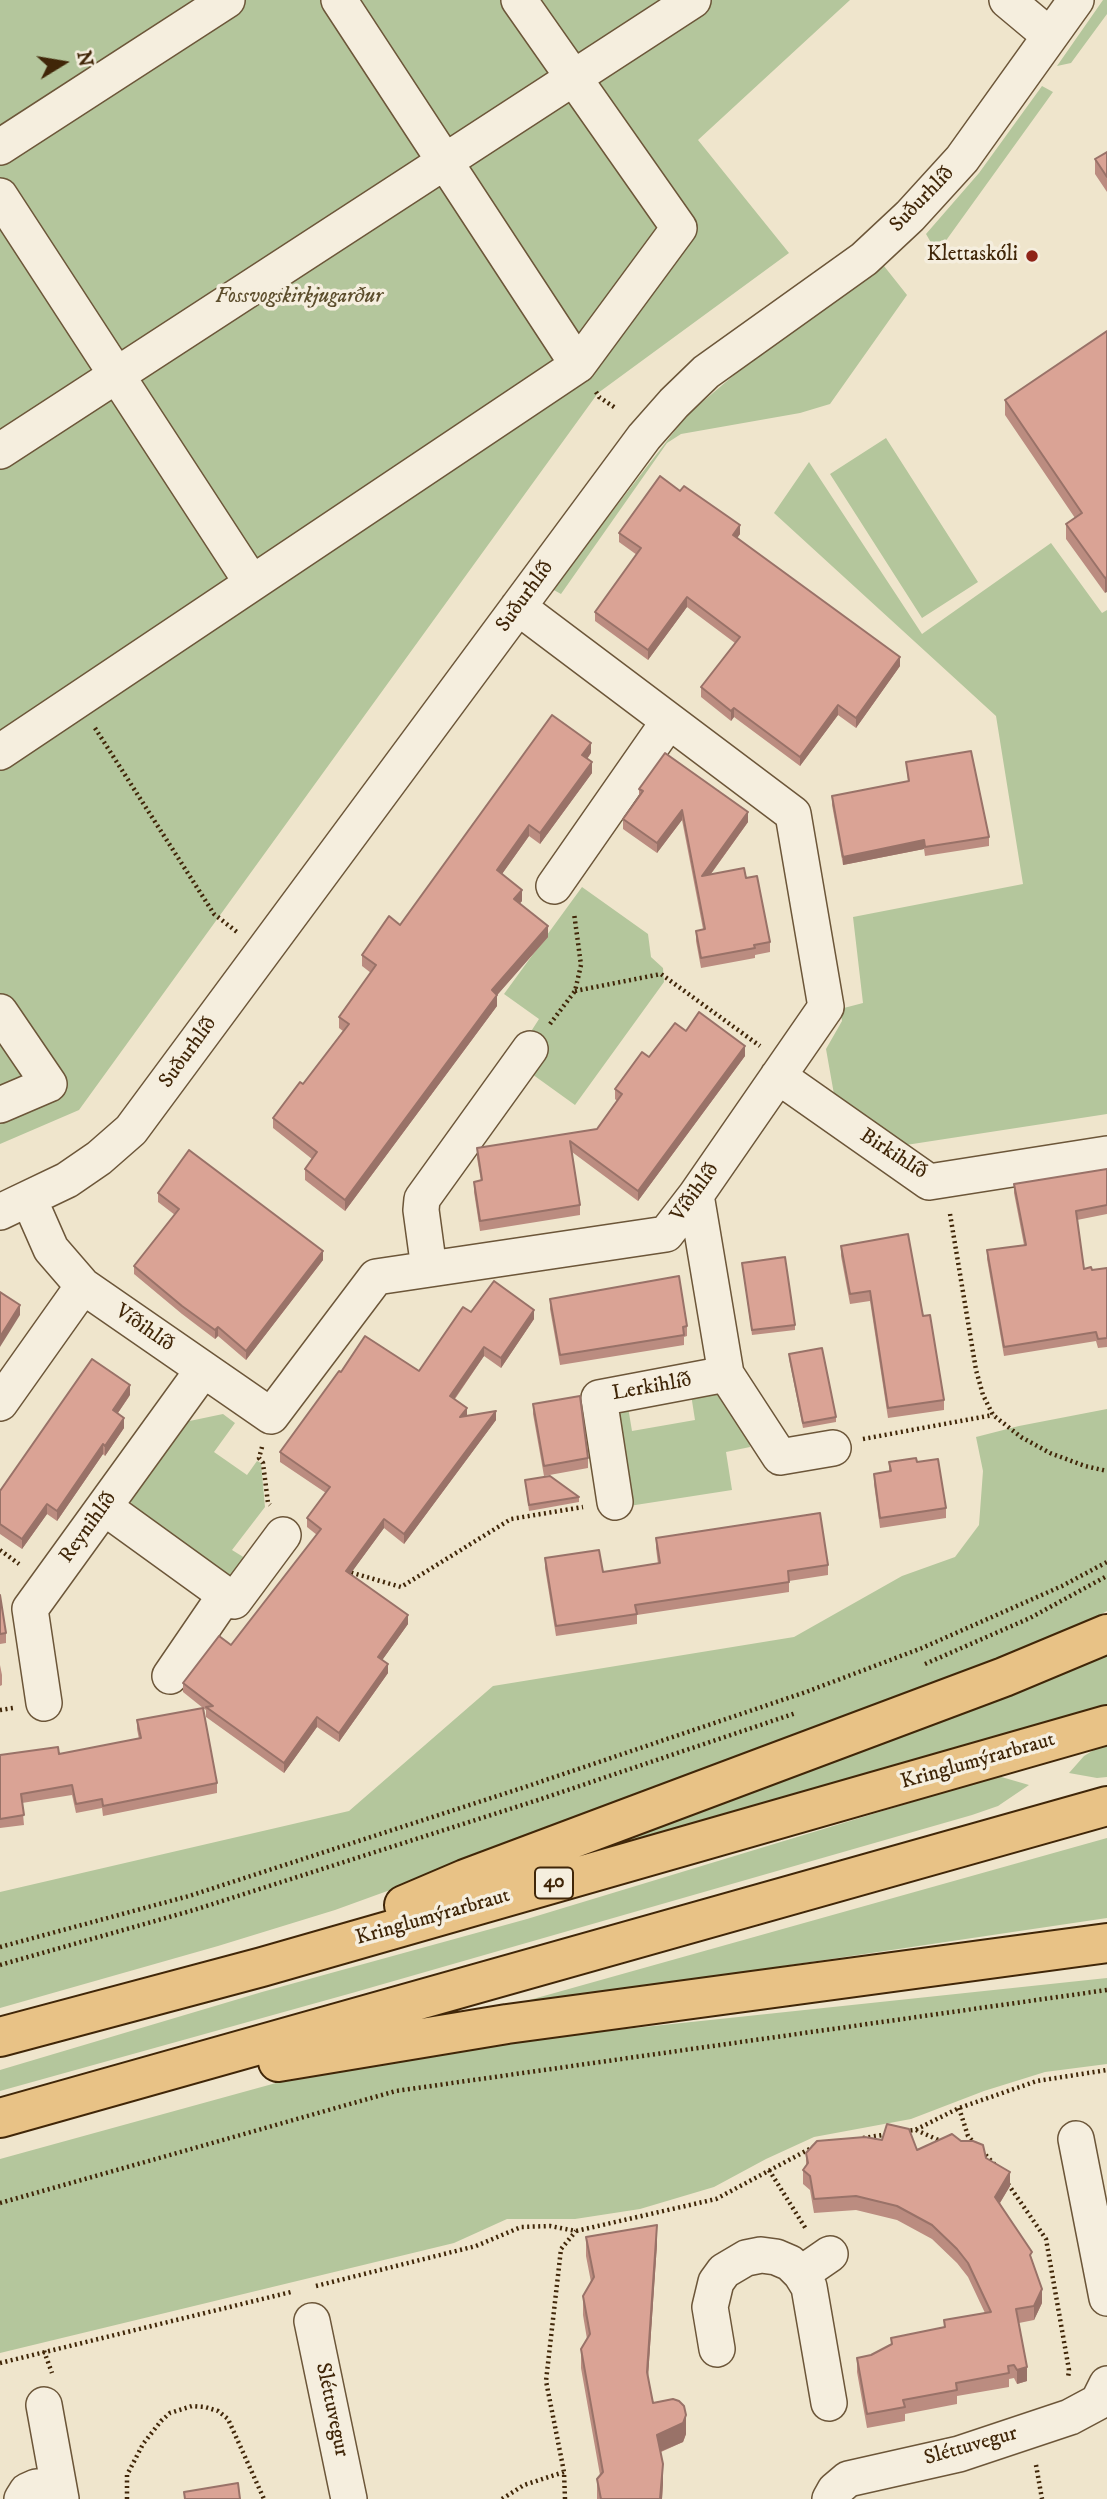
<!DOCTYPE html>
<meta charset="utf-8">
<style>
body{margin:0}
#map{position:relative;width:1107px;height:2499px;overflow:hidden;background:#efe5cc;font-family:"IM FELL DW Pica",serif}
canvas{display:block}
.north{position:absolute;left:28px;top:28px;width:70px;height:70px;-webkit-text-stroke:5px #f5eede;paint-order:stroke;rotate:79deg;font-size:19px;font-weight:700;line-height:28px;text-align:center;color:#402608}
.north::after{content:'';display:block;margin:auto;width:24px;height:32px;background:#402608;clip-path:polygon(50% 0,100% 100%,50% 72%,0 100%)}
</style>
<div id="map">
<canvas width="1107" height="2499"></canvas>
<div class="north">N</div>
</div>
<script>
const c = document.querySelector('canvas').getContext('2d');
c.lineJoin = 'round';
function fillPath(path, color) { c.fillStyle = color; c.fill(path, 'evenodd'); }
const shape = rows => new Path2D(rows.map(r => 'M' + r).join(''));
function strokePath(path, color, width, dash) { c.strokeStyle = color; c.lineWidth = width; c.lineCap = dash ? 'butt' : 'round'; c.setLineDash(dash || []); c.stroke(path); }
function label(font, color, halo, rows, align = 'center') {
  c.font = font + ' "IM FELL DW Pica",serif'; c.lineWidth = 7; c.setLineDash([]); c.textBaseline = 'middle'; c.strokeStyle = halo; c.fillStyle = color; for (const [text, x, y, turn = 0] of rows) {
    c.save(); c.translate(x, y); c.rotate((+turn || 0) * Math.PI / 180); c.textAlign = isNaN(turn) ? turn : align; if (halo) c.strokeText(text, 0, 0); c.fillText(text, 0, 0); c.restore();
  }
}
const green = shape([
 [0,0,850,0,698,140,789,253,598,393,79,1110,0,1144],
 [1103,0,1107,0,1107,14,1071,63,1057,66],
 [1042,86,1053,92,937,253,926,234,979,173],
 [884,266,907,295,830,404,800,413,681,434,667,443,561,594,552,589,687,415,747,364],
 [886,438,978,582,922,618,830,474],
 [809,462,922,634,1051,543,1102,613,1107,610,1107,1114,906,1145,835,1100,826,1049,842,1021,840,1009,863,1003,853,917,1023,884,996,716,774,513],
 [582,887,648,934,651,957,663,968,664,982,575,1105,525,1069,523,1044,539,1019,504,994],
 [715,1383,747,1430,750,1447,726,1452,732,1490,629,1506,614,1413,627,1401,632,1431,695,1420,690,1388],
 [1107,1409,1107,1611,1033,1651,809,1738,335,1910,218,1946,0,2008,0,1892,349,1811,493,1686,794,1637,902,1576,955,1557,979,1525,983,1471,976,1437,1019,1426],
 [223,1414,235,1423,214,1452,247,1475,257,1461,261,1463,265,1507,232,1550,253,1563,244,1580,220,1581,135,1519,129,1493,180,1423],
 [1107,1652,1107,1708,490,1887],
 [1107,1742,1107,1777,1097,1778,1069,1773,1084,1756],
 [998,1776,1029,1785,998,1806,972,1815,352,1993,0,2091,0,2070,262,1992,527,1919],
 [1107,1838,1107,1918,501,2008],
 [1107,1978,1107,2064,1045,2072,984,2091,911,2119,814,2137,766,2159,714,2187,640,2209,575,2219,507,2219,454,2243,0,2353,0,2159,316,2072,455,2047]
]);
const path = shape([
 [596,392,599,397,617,409],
 [95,728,214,914,237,932],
 [575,991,661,974,760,1046],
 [550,1024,575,991,581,965,574,913],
 [950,1214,976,1370,983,1395,993,1415,1021,1437,1050,1453,1085,1466,1107,1471],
 [863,1439,993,1415],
 [262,1447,259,1458,263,1463,268,1503,270,1505],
 [0,1550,19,1564],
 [346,1571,401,1587,511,1519,583,1507],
 [925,1664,1030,1618,1107,1576],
 [0,1710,13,1708],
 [0,1947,189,1896,525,1787,806,1692,922,1648,1062,1586,1107,1562],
 [0,1965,194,1910,538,1800,796,1713],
 [959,2108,968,2136,976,2145],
 [916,2130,943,2142],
 [905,2131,915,2130,959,2108,1037,2081,1107,2070],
 [863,2138,889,2134],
 [982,2151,995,2165],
 [769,2170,806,2229],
 [1008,2184,1046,2239,1069,2370,1068,2378],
 [0,2203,396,2091,1107,1990],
 [316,2286,476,2246,521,2227,550,2226,576,2231,716,2199,817,2145],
 [44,2351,52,2373],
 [0,2363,291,2292],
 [1036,2465,1042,2499],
 [127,2499,127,2475,143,2444,161,2421,170,2413,192,2406,205,2407,218,2411,228,2419,264,2499],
 [502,2499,524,2485,564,2472],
 [565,2499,564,2472,546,2381,561,2249,576,2231]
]);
const minor = shape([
 [339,0,578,365],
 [1007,0,1050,36],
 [0,147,227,0],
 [0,196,252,583],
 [0,451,693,0],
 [0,752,578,365,679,228,519,0],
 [554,886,669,721],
 [0,1012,49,1084,0,1105],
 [778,1076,929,1182,1107,1154],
 [29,1199,51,1249,83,1286,271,1416,376,1277,666,1234,696,1195,826,1007,793,814,518,607],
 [0,1212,67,1180,99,1158,131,1130,644,437,674,403,706,372,864,259,910,216,962,159,1076,0],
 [429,1269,421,1210,422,1199,530,1049],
 [726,1374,780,1457,833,1448],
 [0,1403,83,1286],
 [615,1502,599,1398,726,1374,696,1195],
 [104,1507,234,1601,283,1535],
 [170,1676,226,1594],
 [44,1703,30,1609,203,1370],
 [1076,2139,1107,2298],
 [801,2274,830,2254],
 [312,2321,349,2499],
 [717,2349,710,2307,716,2282,724,2271,746,2258,761,2255,776,2257,790,2263,801,2274,809,2287,829,2403],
 [44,2405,61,2499],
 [22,2499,27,2491,36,2487,54,2489,60,2495],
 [830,2499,835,2490,848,2479,959,2454,1070,2417,1098,2402,1107,2384]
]);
const major = shape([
 [404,1905,465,1879,1004,1677,1107,1634],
 [0,2037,262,1967,1107,1725],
 [278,2062,507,2024,1107,1943],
 [0,2118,1107,1806]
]);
const wall = shape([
 [1107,152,1107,192,1095,174,1095,159],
 [1107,331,1105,593,1066,539,1066,524,1075,518,1005,415,1005,400],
 [619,533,740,534,737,538,900,666,856,728,838,715,800,766,734,717,731,721,701,697,701,687,735,643,687,607,648,660,595,621,595,612,637,555,619,542],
 [591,753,587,759,592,773,540,844,529,836,502,874,522,901,520,903,548,937,497,995,497,1006,345,1211,305,1180,305,1169,312,1159,273,1128,273,1118,303,1084,343,1031,339,1028,339,1017,371,973,362,966,362,955,400,925],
 [906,762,989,837,989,846,925,856,924,849,843,865,832,805,832,796,908,781],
 [639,789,748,822,711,874,746,878,770,942,770,952,755,955,755,958,701,968,696,941,696,931,703,929,682,820,657,853,623,829,623,819,639,797],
 [686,1031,745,1056,638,1201,572,1152,580,1205,580,1215,480,1231,474,1192,474,1182,481,1181,477,1158,477,1148,597,1129,617,1101,615,1099,615,1089,649,1057],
 [1107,1169,1107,1214,1077,1220,1084,1269,1092,1270,1107,1268,1107,1347,1098,1348,1096,1341,1004,1356,987,1259,987,1250,1024,1245,1014,1193,1014,1184],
 [158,1193,323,1260,246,1360,218,1336,215,1339,182,1314,134,1274,134,1266,175,1215,158,1202],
 [841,1246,923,1316,944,1400,944,1410,888,1418,870,1301,850,1304,841,1256],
 [742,1263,795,1325,795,1330,752,1335],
 [550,1299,687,1326,687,1336,684,1337,684,1345,560,1365,550,1309],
 [471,1312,534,1319,501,1368,484,1356,455,1399,467,1416,496,1420,404,1544,384,1528,350,1574,408,1624,382,1660,388,1673,339,1742,317,1727,284,1773,206,1717,206,1710,203,1708,217,1783,217,1793,103,1816,102,1808,76,1813,72,1795,22,1803,24,1825,0,1828,0,1755,59,1754,139,1739,137,1729,137,1720,203,1708,183,1692,183,1683,231,1645,317,1535,307,1527,307,1518,326,1493,280,1462,280,1452,341,1372,419,1371],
 [789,1354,836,1417,836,1422,803,1428,789,1359],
 [130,1395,118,1413,124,1428,105,1456,103,1454,57,1521,47,1514,22,1549,0,1534,0,1491],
 [533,1404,588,1458,588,1468,544,1476,533,1414],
 [889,1462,917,1462,946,1508,946,1518,880,1528,874,1484,874,1474,889,1471],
 [525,1480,579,1497,579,1502,529,1511],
 [656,1538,828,1565,828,1575,789,1581,789,1592,637,1615,637,1624,556,1636,545,1568,545,1558,603,1572,658,1564,656,1548],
 [0,1595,6,1633,6,1643,0,1644],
 [0,1665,2,1675,2,1685,0,1686],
 [917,2150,986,2158,1010,2186,1000,2203,1032,2259,1042,2303,1034,2320,1019,2323,1027,2381,1017,2384,1014,2378,1009,2379,1009,2387,957,2396,957,2404,905,2414,905,2421,867,2428,857,2372,857,2358,871,2355,891,2345,891,2338,944,2327,944,2320,985,2313,968,2277,957,2263,932,2239,897,2220,856,2210,814,2213,810,2190,803,2184,803,2170,806,2166,806,2153],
 [586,2237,657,2244,648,2377,653,2403,686,2434,683,2442,661,2452,663,2483,662,2499,597,2499,597,2479,600,2475,581,2368,581,2349,587,2339,583,2315,583,2296,591,2282,586,2256]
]);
const shadedWall = shape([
 [740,525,740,534,733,544,733,535],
 [1107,577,1107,592,1105,593,1105,578],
 [687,597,687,607,648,660,648,650],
 [900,657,900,666,856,728,856,718],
 [838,705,838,715,800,766,800,757],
 [734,708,734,717,731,721,731,711],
 [591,743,591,753,582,766,582,755],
 [592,762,592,773,540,844,540,833],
 [682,810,682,820,657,853,657,843],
 [748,812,748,822,702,886,702,876],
 [529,825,529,836,497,881,497,870],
 [924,840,924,849,843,865,843,857],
 [522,890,522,901,514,910,514,899],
 [548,926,548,937,492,1001,492,990],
 [497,995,497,1006,345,1211,345,1200],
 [745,1046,745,1056,638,1201,638,1191],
 [323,1251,323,1260,246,1360,246,1351],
 [20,1305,20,1315,0,1347,0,1337],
 [534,1310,534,1319,501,1368,501,1358],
 [218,1327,218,1336,215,1339,215,1330],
 [484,1347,484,1356,450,1405,450,1396],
 [130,1385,130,1395,113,1420,113,1410],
 [467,1408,467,1418,460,1417],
 [496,1411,496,1420,404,1544,404,1534],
 [124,1418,124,1428,105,1456,105,1446],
 [103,1444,103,1454,57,1521,57,1511],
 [47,1504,47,1514,22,1549,22,1539],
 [384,1519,384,1528,346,1580,346,1571],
 [408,1615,408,1624,378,1666,378,1657],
 [388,1664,388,1673,339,1742,339,1733],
 [317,1717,317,1727,284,1773,284,1763],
 [1010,2172,1010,2186,995,2211,995,2197],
 [657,2225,657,2244,647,2391,647,2372],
 [1042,2289,1042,2303,1034,2320,1034,2306],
 [1027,2367,1027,2381,1017,2384,1017,2370],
 [686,2415,686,2434,683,2442,657,2453,657,2435],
 [663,2464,663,2483,662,2499,660,2499]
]);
const building = shape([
 [1107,152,1107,177,1095,159,1107,152],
 [1107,331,1107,577,1105,578,1066,524,1082,513,1005,400,1107,331],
 [660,476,680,491,684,486,740,525,733,535,900,657,856,718,838,705,800,757,734,708,731,711,701,687,740,637,687,597,648,650,595,612,641,548,619,533,660,476],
 [552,715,591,743,582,755,592,762,540,833,529,825,497,870,522,890,514,899,548,926,492,990,497,995,345,1200,305,1169,317,1152,273,1118,300,1082,303,1084,349,1024,339,1017,376,965,362,955,389,916,400,925,552,715],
 [971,751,989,837,925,847,924,840,843,857,832,796,909,781,906,762,971,751],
 [665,753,748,812,702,876,744,868,746,878,757,876,770,942,754,945,755,948,701,958,696,931,705,929,682,810,657,843,623,819,643,791,639,789,665,753],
 [699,1012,745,1046,638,1191,570,1141,580,1205,480,1221,474,1182,482,1180,477,1148,597,1129,622,1094,615,1089,642,1052,649,1057,675,1023,686,1031,699,1012],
 [189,1150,323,1251,246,1351,218,1327,215,1330,182,1306,134,1266,179,1209,158,1193,189,1150],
 [1107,1169,1107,1205,1076,1211,1084,1269,1091,1267,1092,1270,1107,1268,1107,1338,1098,1339,1096,1332,1004,1347,987,1250,1026,1245,1014,1184,1107,1169],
 [908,1234,923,1316,930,1315,944,1400,888,1408,870,1291,850,1294,841,1246,908,1234],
 [785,1257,795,1325,752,1330,742,1263,785,1257],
 [679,1276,687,1326,683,1327,684,1335,560,1355,550,1299,679,1276],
 [494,1281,534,1310,501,1358,484,1347,450,1396,467,1408,460,1417,496,1411,404,1534,384,1519,346,1571,408,1615,378,1657,388,1664,339,1733,317,1717,284,1763,206,1707,213,1706,183,1683,219,1636,231,1645,321,1529,307,1518,330,1487,280,1452,339,1371,341,1372,365,1336,419,1371,463,1307,471,1312,494,1281],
 [0,1292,20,1305,0,1337,0,1292],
 [822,1348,836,1417,803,1423,789,1354,822,1348],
 [92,1359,130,1385,113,1410,124,1418,105,1446,103,1444,57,1511,47,1504,22,1539,0,1524,0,1491,92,1359],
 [580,1396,588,1458,544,1466,533,1404,580,1396],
 [916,1458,917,1462,938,1459,946,1508,880,1518,874,1474,891,1471,889,1462,916,1458],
 [550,1476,579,1497,529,1505,525,1480,550,1476],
 [820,1513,828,1565,788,1571,789,1582,635,1605,637,1614,556,1626,545,1558,599,1550,603,1572,660,1563,656,1538,820,1513],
 [0,1595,6,1633,0,1634,0,1595],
 [203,1708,217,1783,103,1806,102,1799,76,1804,72,1785,21,1794,24,1815,0,1819,0,1755,58,1747,59,1754,141,1738,137,1720,203,1708],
 [887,2124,909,2129,917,2150,952,2134,961,2141,973,2141,983,2145,986,2158,1010,2172,995,2197,1032,2252,1030,2255,1042,2289,1034,2306,1016,2309,1027,2367,1017,2370,1014,2365,1008,2366,1009,2373,956,2383,957,2390,903,2400,905,2407,867,2414,857,2358,871,2355,892,2344,891,2338,945,2327,944,2320,991,2312,968,2263,957,2249,932,2225,897,2206,856,2196,814,2199,810,2176,803,2170,808,2163,806,2153,817,2141,865,2137,882,2140,887,2124],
 [657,2225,647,2372,653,2403,673,2399,679,2401,684,2406,686,2415,683,2423,657,2435,663,2464,660,2499,601,2499,597,2479,603,2472,581,2349,590,2334,583,2296,594,2277,586,2237,657,2225],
 [238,2483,240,2499,185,2499,184,2492,238,2483]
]);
const markers = [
 [1032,256,7,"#8f2418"]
];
const shields = [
 [554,1883,38]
];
const shieldNames = [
 ["40",554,1883]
];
const streetNames = [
 ["Suðurhlíð",923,200,-46],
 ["Suðurhlíð",526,597,-54],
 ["Suðurhlíð",189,1053,-54],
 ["Birkihlíð",893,1155,33],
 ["Víðihlíð",696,1193,-54],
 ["Víðihlíð",144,1329,35],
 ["Lerkihlíð",652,1388,-10],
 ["Reynihlíð",89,1528,-54],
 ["Kringlumýrarbraut",978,1762,-16],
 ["Kringlumýrarbraut",433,1918,-16],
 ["Sléttuvegur",331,2410,78],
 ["Sléttuvegur",971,2447,-16]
];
const poiNames = [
 ["Klettaskóli",1018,256]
];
const parkNames = [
 ["Fossvogskirkjugarður",299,298]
];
fillPath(green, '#b4c69c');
strokePath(minor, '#6c5639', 38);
strokePath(major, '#402608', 42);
strokePath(path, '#402608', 4.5, [2, 3.5]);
strokePath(minor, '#f5eede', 35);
strokePath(major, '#e8c286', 38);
fillPath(wall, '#bb8c80');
fillPath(shadedWall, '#997268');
fillPath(building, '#daa395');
strokePath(building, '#997268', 2);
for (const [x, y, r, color] of markers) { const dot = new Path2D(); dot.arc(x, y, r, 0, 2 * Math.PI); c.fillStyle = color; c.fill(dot); strokePath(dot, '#f5eede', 2.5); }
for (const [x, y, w] of shields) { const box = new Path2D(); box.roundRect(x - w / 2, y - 15.5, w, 31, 5); c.fillStyle = '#f5eede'; c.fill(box); strokePath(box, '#402608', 2); }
label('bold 19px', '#402608', null, shieldNames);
label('21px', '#402608', '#f5eede', streetNames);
label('21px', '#402608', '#f5eede', poiNames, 'right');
label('italic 21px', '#5d4e2d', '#f5eede', parkNames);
</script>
